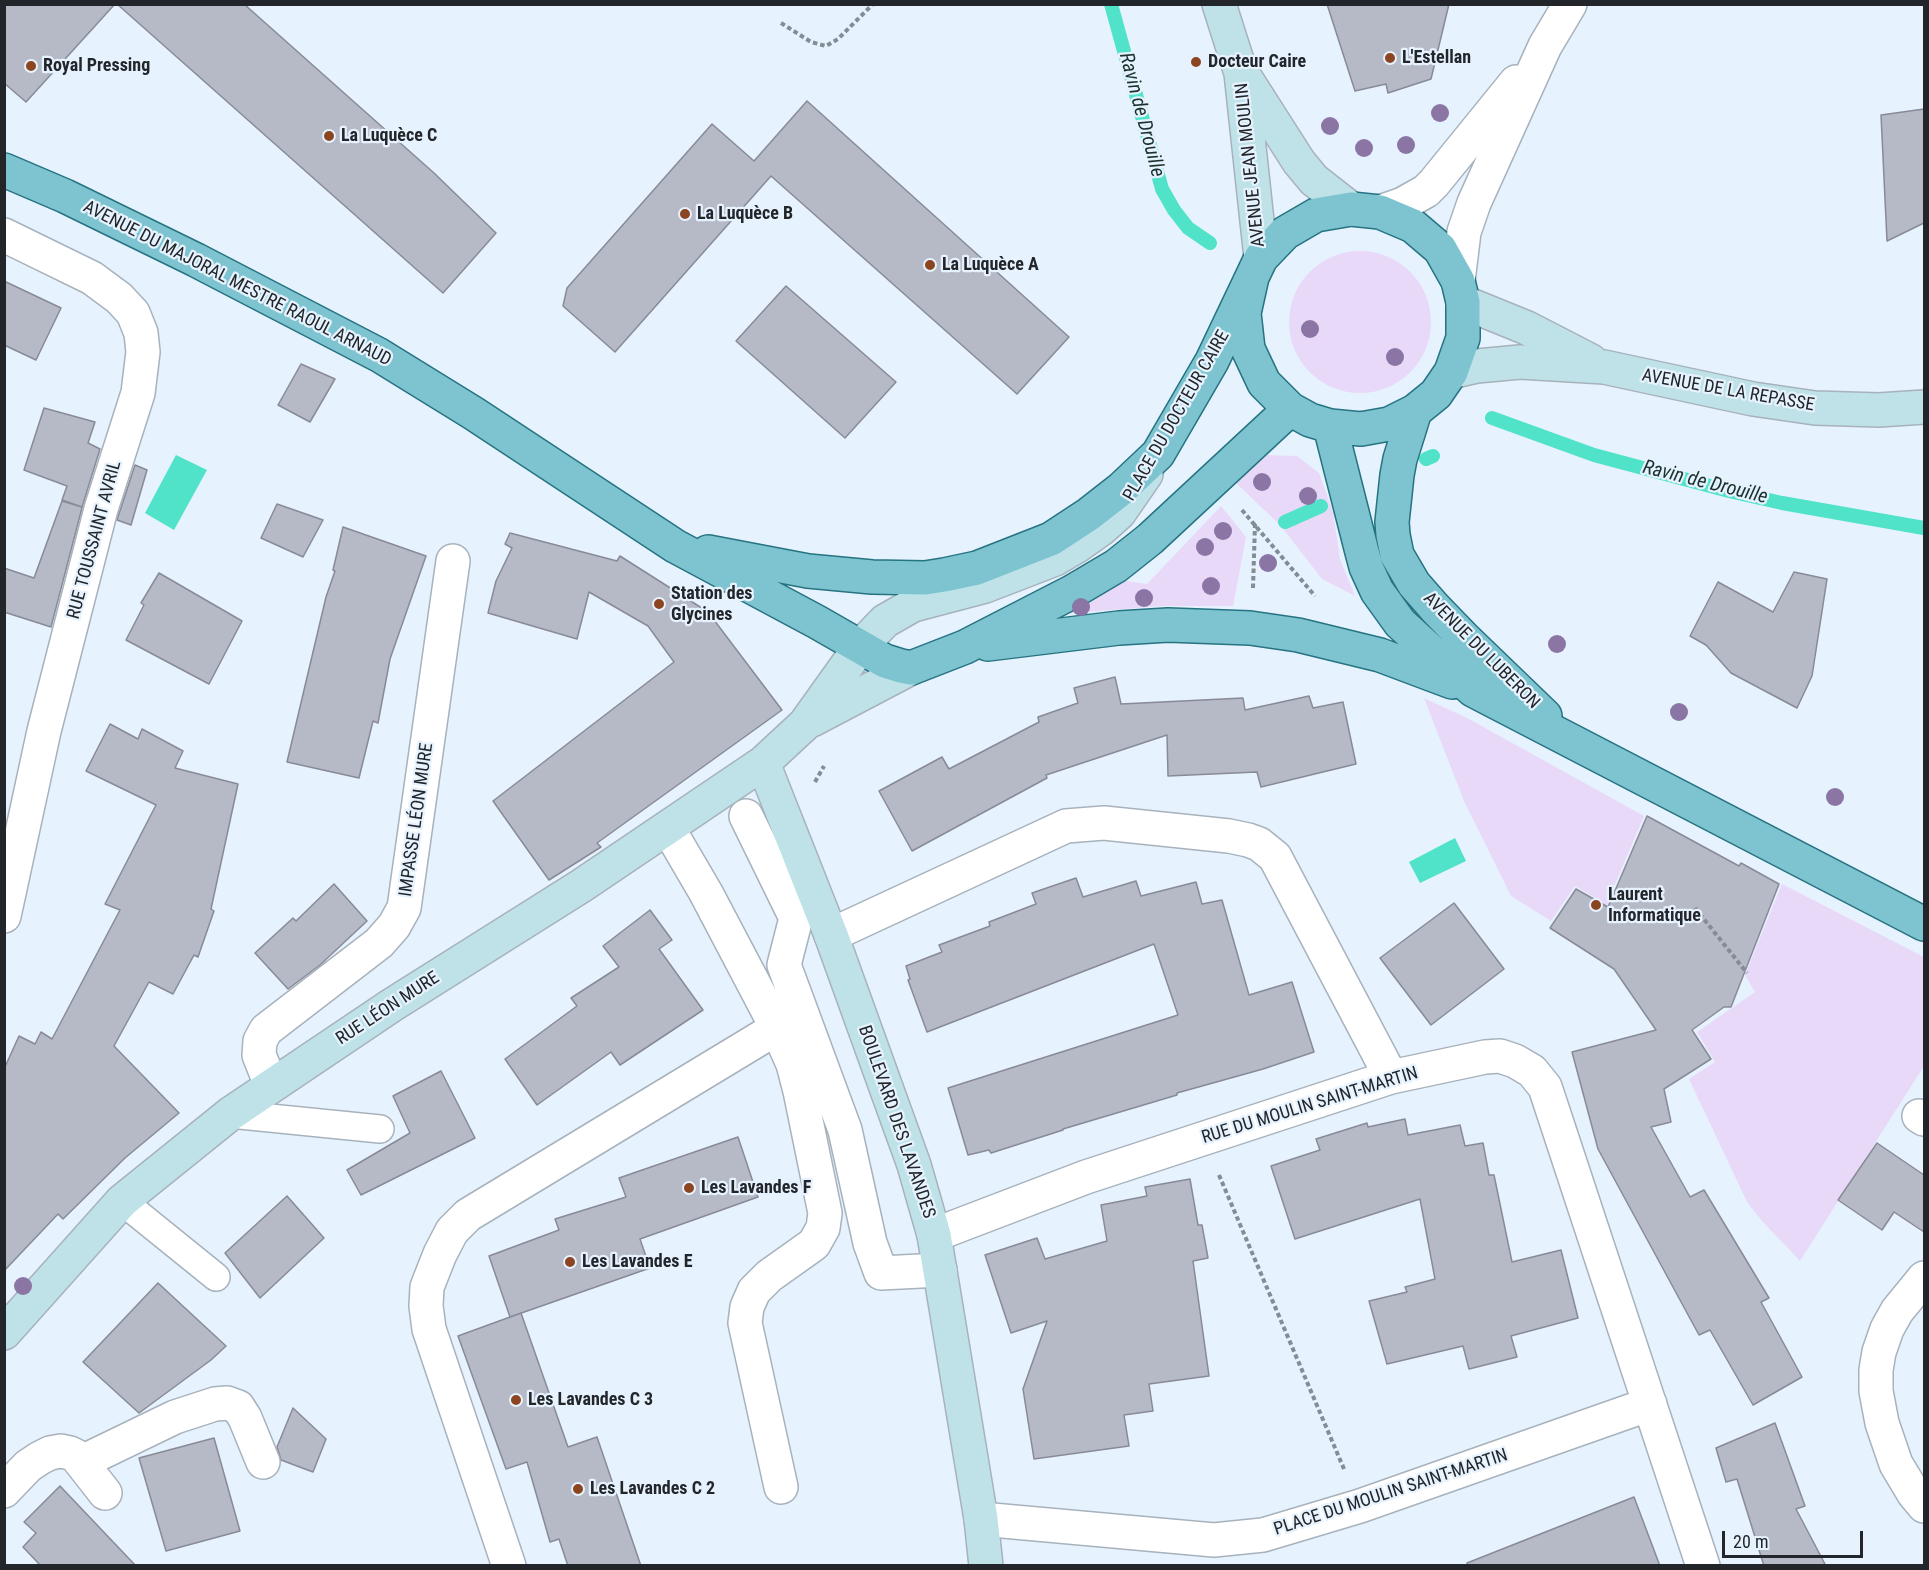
<!DOCTYPE html>
<meta charset="utf-8">
<style>
body{margin:0}
#map{position:relative;width:1929px;height:1570px;overflow:hidden;background:#e6f2fd;font-family:"Roboto Condensed",sans-serif}
canvas{display:block}
.frame{position:absolute;inset:0;border:6px solid #22262a;pointer-events:none}
.scale{position:absolute;left:1722px;top:1531px;width:141px;height:27px;box-sizing:border-box;border:3px solid #22262a;border-top:0;padding-left:8px;font-size:18px;line-height:21px;white-space:nowrap;color:#22262a;-webkit-text-stroke:4px #e6f2fd;paint-order:stroke}
</style>
<div id="map">
<canvas width="1929" height="1570"></canvas>
<div class="frame"></div>
<div class="scale">20 m</div>
</div>
<script>
const c = document.querySelector('canvas').getContext('2d');
c.lineJoin = 'round';
function fillPath(path, color) { c.fillStyle = color; c.fill(path, 'evenodd'); }
const shape = rows => new Path2D(rows.map(r => 'M' + r).join(''));
function strokePath(path, color, width, dash) { c.strokeStyle = color; c.lineWidth = width; c.lineCap = dash ? 'butt' : 'round'; c.setLineDash(dash || []); c.stroke(path); }
function label(font, color, halo, rows, align = 'center') {
  c.font = font + ' "Roboto Condensed",sans-serif'; c.lineWidth = 4.5; c.setLineDash([]); c.textBaseline = 'middle'; c.strokeStyle = halo; c.fillStyle = color; for (const [text, x, y, turn = 0] of rows) {
    c.save(); c.translate(x, y); c.rotate((+turn || 0) * Math.PI / 180); c.textAlign = isNaN(turn) ? turn : align; if (halo) c.strokeText(text, 0, 0); c.fillText(text, 0, 0); c.restore();
  }
}
const green = shape([
 '1289 322a71 71 0 1 1 142 0a71 71 0 1 1-142 0Z',
 [1265,455,1297,456,1319,473,1333,512,1340,559,1355,596,1322,579,1280,525,1235,482],
 [1221,506,1246,537,1233,606,1160,606,1064,614,1119,580,1147,584],
 [1424,698,1469,719,1644,816,1613,889,1622,895,1617,911,1575,886,1551,921,1511,896,1464,801],
 [1782,884,1924,957,1924,1066,1800,1261,1762,1221,1747,1202,1689,1079,1715,1062,1697,1032,1755,992,1745,975]
]);
const water = shape([
 [176,455,207,470,174,530,145,513],
 [1455,838,1466,861,1420,883,1409,862]
]);
const stream = shape([
 [1111,4,1162,189,1174,210,1188,228,1210,243],
 [1492,418,1594,455,1729,491,1782,503,1924,528],
 [1426,459,1433,456],
 [1285,522,1321,506]
]);
const building = shape([
 [4,4,115,4,26,102,4,83,4,4],
 [117,4,244,4,434,173,496,233,443,293,117,4],
 [1327,4,1449,4,1431,79,1388,93,1386,84,1355,91,1327,4],
 [807,101,1069,337,1017,394,771,176,615,352,563,306,567,288,712,124,754,161,807,101],
 [1924,109,1924,223,1887,241,1881,115,1924,109],
 [4,281,61,308,36,360,4,345,4,281],
 [786,286,896,382,845,438,736,341,786,286],
 [301,364,335,379,310,422,278,405,301,364],
 [44,408,95,422,88,443,100,449,83,504,51,627,4,612,4,568,34,578,62,501,82,507,62,500,67,486,24,470,44,408],
 [135,465,147,470,131,525,117,520,135,465],
 [277,504,323,520,303,557,261,538,277,504],
 [343,527,426,556,390,659,378,723,373,721,359,778,287,762,326,597,335,571,333,570,343,527],
 [510,533,617,561,620,556,708,612,782,710,597,843,601,847,549,880,493,801,674,662,648,626,589,592,577,639,488,613,496,581,512,548,505,544,510,533],
 [1794,572,1827,579,1812,676,1797,708,1731,673,1706,645,1690,636,1718,582,1773,612,1794,572],
 [159,573,242,621,209,684,126,640,144,605,141,603,159,573],
 [1115,677,1121,704,1243,698,1245,710,1309,696,1313,708,1343,702,1356,764,1261,787,1257,772,1168,776,1167,735,1046,775,1047,778,912,851,879,791,942,757,949,769,1039,722,1038,717,1078,703,1074,688,1115,677],
 [110,724,138,739,142,729,183,751,175,768,238,784,211,909,214,911,198,957,194,955,173,994,149,982,114,1046,179,1113,125,1158,63,1219,58,1214,4,1271,4,1069,19,1036,35,1044,41,1032,52,1039,120,910,105,904,156,805,86,771,110,724],
 [1647,816,1739,866,1741,863,1779,884,1731,1007,1724,1007,1692,1030,1711,1059,1664,1089,1671,1122,1651,1127,1690,1197,1704,1190,1769,1298,1761,1302,1802,1377,1753,1405,1710,1330,1699,1335,1598,1149,1572,1052,1656,1030,1614,969,1550,928,1576,889,1608,907,1647,816],
 [1076,878,1083,897,1136,881,1141,896,1196,882,1202,904,1222,900,1249,995,1292,982,1314,1052,1263,1069,1177,1093,1177,1095,1063,1129,1063,1130,991,1153,989,1150,968,1155,948,1088,1178,1015,1154,944,927,1032,908,980,910,979,906,966,942,952,939,945,990,926,989,922,1036,904,1032,893,1076,878],
 [334,884,367,921,320,965,288,989,255,953,293,918,296,921,334,884],
 [1454,903,1504,969,1431,1025,1380,958,1454,903],
 [650,910,672,940,659,949,703,1010,620,1065,611,1052,537,1105,505,1059,577,1006,571,998,619,967,603,946,650,910],
 [441,1071,475,1138,361,1195,347,1170,410,1133,393,1096,441,1071],
 [1405,1119,1408,1135,1460,1125,1465,1146,1483,1143,1489,1175,1494,1175,1512,1262,1561,1250,1578,1318,1511,1336,1517,1357,1469,1369,1463,1346,1387,1364,1369,1301,1407,1292,1405,1287,1435,1279,1420,1199,1295,1239,1271,1166,1320,1150,1316,1139,1367,1123,1368,1127,1405,1119],
 [738,1137,758,1197,640,1239,650,1268,510,1317,489,1256,559,1230,555,1219,626,1197,619,1178,738,1137],
 [1877,1143,1924,1175,1924,1232,1894,1212,1882,1230,1838,1200,1877,1143],
 [1190,1179,1198,1225,1202,1225,1208,1258,1193,1261,1209,1376,1149,1384,1153,1411,1124,1415,1129,1446,1034,1459,1023,1389,1047,1321,1011,1333,985,1255,1037,1238,1045,1259,1107,1241,1101,1205,1147,1196,1145,1187,1190,1179],
 [287,1196,324,1238,260,1298,225,1253,287,1196],
 [158,1283,226,1346,211,1360,139,1413,83,1362,158,1283],
 [521,1313,568,1447,597,1437,641,1566,568,1566,559,1539,550,1542,527,1462,506,1469,458,1336,521,1313],
 [293,1408,326,1439,313,1472,281,1460,277,1447,293,1408],
 [1775,1423,1805,1506,1796,1509,1826,1566,1764,1566,1737,1479,1726,1482,1716,1448,1775,1423],
 [214,1438,240,1531,166,1551,139,1458,214,1438],
 [60,1486,136,1566,41,1566,23,1547,36,1533,24,1522,60,1486],
 [1634,1497,1660,1566,1468,1566,1467,1563,1634,1497]
]);
const path = shape([
 [781,23,811,42,826,46,838,39,873,4],
 [1242,510,1315,596],
 [1253,588,1255,524],
 [815,782,824,766],
 [1695,908,1747,973],
 [1219,1175,1344,1469]
]);
const lane = shape([
 [230,1114,380,1129],
 [122,1201,216,1277]
]);
const street = shape([
 [1380,212,1403,204,1426,191,1434,183,1516,82],
 [4,235,92,278,119,298,133,313,141,333,143,352,138,393,101,509,44,731,4,916],
 [1458,281,1464,232,1474,203,1545,46,1570,4],
 [746,816,796,918,784,965,845,1130,870,1243,881,1273,940,1270],
 [668,828,706,893,777,1028,793,1064,800,1091,825,1213,823,1228,814,1244,769,1276,754,1291,747,1307,745,1323,781,1487],
 [831,935,1066,826,1104,823,1229,836,1248,840,1259,844,1275,857,1391,1077],
 [271,1085,259,1055,260,1041,266,1030,379,943,394,926,404,908,453,561],
 [1919,1116,1924,1119],
 [934,1235,1086,1177,1391,1077,1485,1057,1500,1056,1515,1061,1532,1071,1545,1087,1703,1566],
 [1924,1278,1897,1311,1887,1329,1879,1352,1876,1370,1876,1391,1882,1423,1896,1464,1914,1494,1924,1506],
 [82,1462,175,1417,215,1404,227,1403,238,1407,245,1418,263,1462],
 [4,1491,28,1466,40,1458,50,1453,61,1451,70,1453,76,1456,105,1493],
 [981,1519,1214,1540,1263,1535,1360,1506,1650,1404],
 [509,1566,429,1329,426,1306,427,1287,440,1254,452,1231,468,1215,777,1028]
]);
const secondary = shape([
 [1219,4,1241,73,1261,258],
 [1246,79,1299,162,1314,180,1351,209],
 [1463,302,1527,328,1591,361],
 [1451,372,1477,366,1520,362,1604,367,1753,399,1815,408,1879,410,1924,407],
 [812,720,911,668],
 [763,763,831,935,914,1165,934,1235,981,1519,986,1566],
 [4,1333,122,1201,230,1114,392,1005,581,886,763,763,805,724,860,647,885,621,913,605,985,586,1055,559,1077,546,1101,529,1119,513,1146,474]
]);
const primary = shape([
 [4,170,65,196,196,260,379,355,473,413,675,546,817,622,885,661,901,666,911,668,965,647,1072,592,1116,566,1150,539,1290,409],
 [1415,411,1400,459,1397,475,1392,522,1393,535,1397,555,1414,584,1435,608,1465,639,1545,716],
 [1330,426,1361,548,1366,567,1377,591,1400,623,1473,690,1924,924],
 [708,552,808,571,872,577,925,578,944,575,977,568,1051,539,1089,514,1121,489,1158,454,1212,361,1252,277,1261,258,1285,233,1316,215,1351,209,1380,212,1413,226,1440,249,1458,281,1463,302,1463,338,1451,372,1436,394,1415,411,1389,424,1361,429,1330,426,1310,420,1290,409,1264,383,1248,349,1244,313,1252,277],
 [988,644,1119,628,1168,625,1250,628,1298,635,1380,655,1452,682]
]);
const trees = [
 [1440,113],
 [1330,126],
 [1406,145],
 [1364,148],
 [1310,329],
 [1395,357],
 [1262,482],
 [1308,496],
 [1223,531],
 [1205,547],
 [1268,563],
 [1211,586],
 [1144,598],
 [1081,607],
 [1557,644],
 [1679,712],
 [1835,797],
 [23,1286]
];
const markers = [
 [1390,58,6,"#8c4521"],
 [1196,62,6,"#8c4521"],
 [31,66,6,"#8c4521"],
 [329,136,6,"#8c4521"],
 [685,214,6,"#8c4521"],
 [930,265,6,"#8c4521"],
 [659,604,6,"#8c4521"],
 [1596,905,6,"#8c4521"],
 [689,1188,6,"#8c4521"],
 [570,1262,6,"#8c4521"],
 [516,1400,6,"#8c4521"],
 [578,1489,6,"#8c4521"]
];
const poiNames = [
 ["L'Estellan",1402,58],
 ["Docteur Caire",1208,62],
 ["Royal Pressing",43,66],
 ["La Luquèce C",341,136],
 ["La Luquèce B",697,214],
 ["La Luquèce A",942,265],
 ["Station des",671,594],
 ["Glycines",671,615],
 ["Laurent",1608,895],
 ["Informatique",1608,916],
 ["Les Lavandes F",701,1188],
 ["Les Lavandes E",582,1262],
 ["Les Lavandes C 3",528,1400],
 ["Les Lavandes C 2",590,1489]
];
const streetNames = [
 ["AVENUE JEAN MOULIN",1251,165,-96],
 ["AVENUE DU MAJORAL MESTRE RAOUL ARNAUD",237,284,27],
 ["AVENUE DE LA REPASSE",1728,391,10],
 ["PLACE DU DOCTEUR CAIRE",1177,416,-60],
 ["RUE TOUSSAINT AVRIL",95,540,-75],
 ["AVENUE DU LUBERON",1481,651,45],
 ["IMPASSE LÉON MURE",417,820,-82],
 ["RUE LÉON MURE",388,1009,-33],
 ["RUE DU MOULIN SAINT-MARTIN",1310,1106,-17],
 ["BOULEVARD DES LAVANDES",896,1122,71],
 ["PLACE DU MOULIN SAINT-MARTIN",1391,1493,-18]
];
const waterNames = [
 ["Ravin de Drouille",1141,115,75],
 ["Ravin de Drouille",1705,483,14]
];
fillPath(green, '#e9d9f9');
fillPath(water, '#50e3ca');
strokePath(stream, '#50e3ca', 14);
fillPath(building, '#b6b9c6');
strokePath(building, '#888b97', 1.5);
strokePath(lane, '#a7b2bc', 30);
strokePath(street, '#a7b2bc', 36);
strokePath(secondary, '#a7b2bc', 36);
strokePath(primary, '#267382', 36);
strokePath(path, '#848c94', 4, [4.5, 3]);
strokePath(lane, '#fff', 27);
strokePath(street, '#fff', 33);
strokePath(secondary, '#bee2e8', 33);
strokePath(primary, '#7ec4d0', 33);
c.fillStyle = '#8a75a4';
for (const [x, y] of trees) { c.beginPath(); c.arc(x, y, 9, 0, 2 * Math.PI); c.fill(); }
for (const [x, y, r, color] of markers) { const dot = new Path2D(); dot.arc(x, y, r, 0, 2 * Math.PI); c.fillStyle = color; c.fill(dot); strokePath(dot, '#e6f2fd', 2); }
label('bold 18px', '#22262a', '#e6f2fd', poiNames, 'left');
label('18px', '#22262a', '#e6f2fd', streetNames);
label('italic 20px', '#1a322d', '#e6f2fd', waterNames);
</script>
